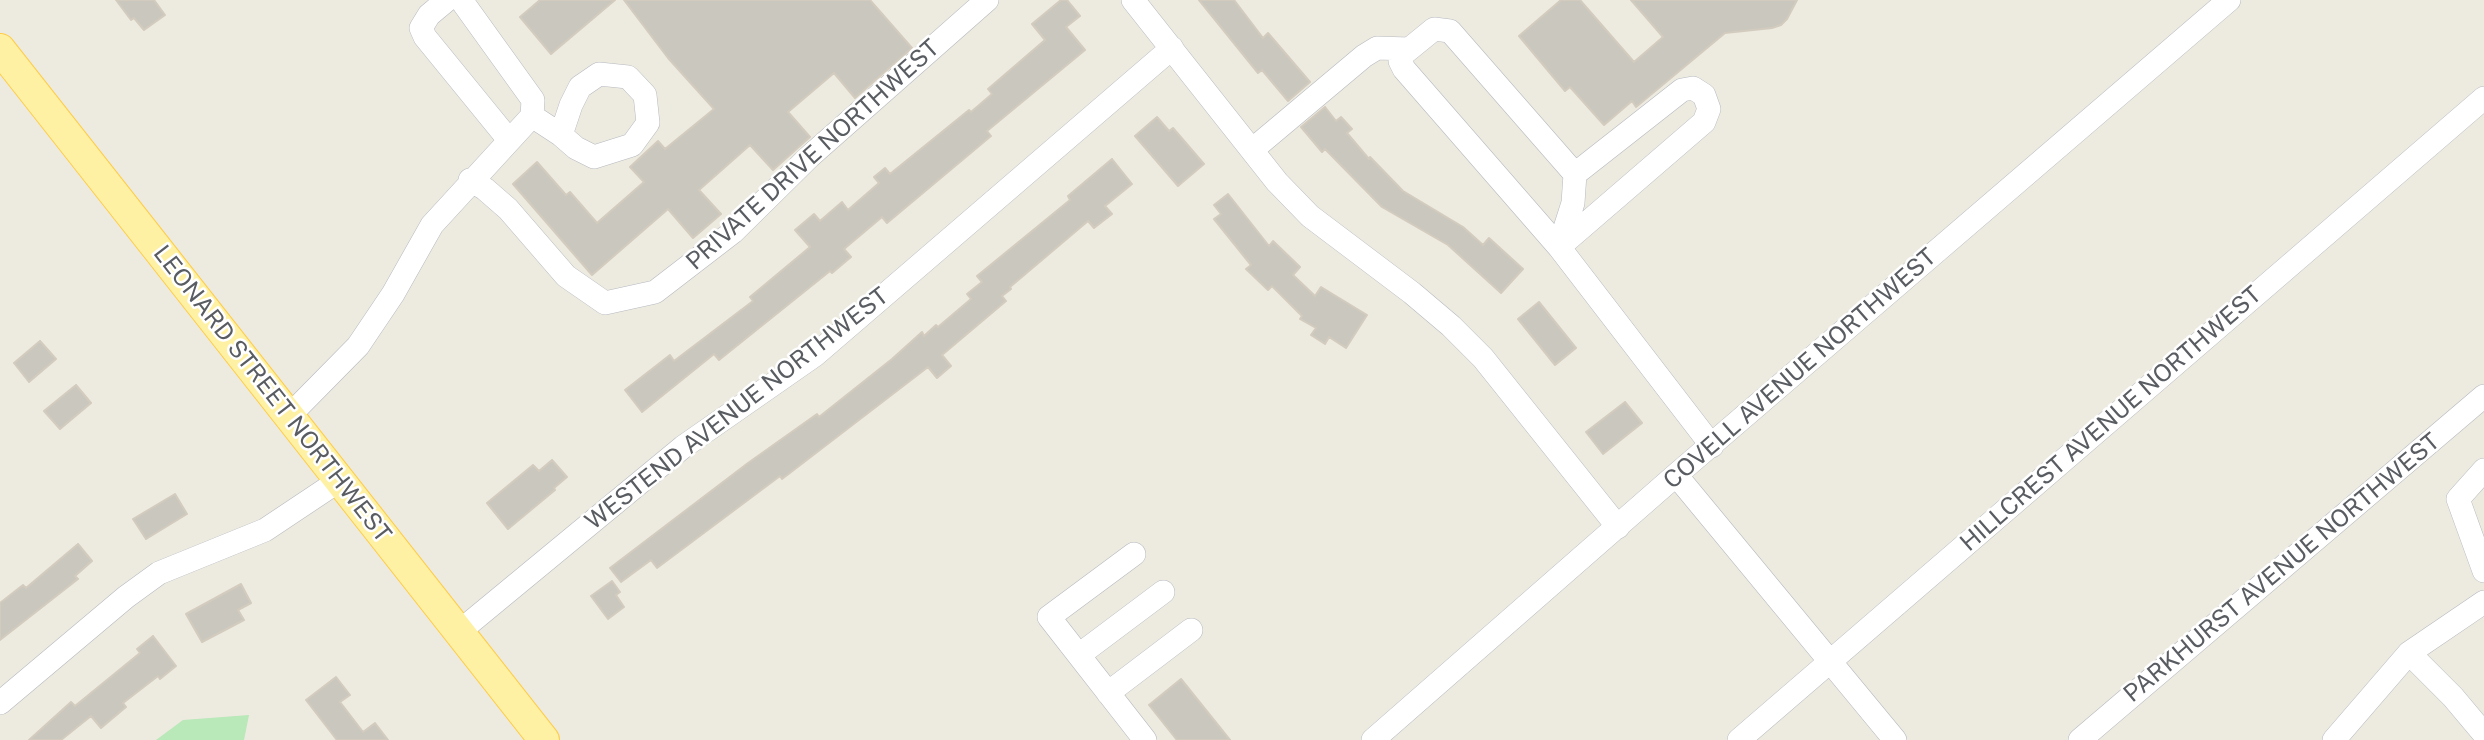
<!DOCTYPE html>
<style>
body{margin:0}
canvas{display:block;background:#edeae0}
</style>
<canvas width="2484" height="740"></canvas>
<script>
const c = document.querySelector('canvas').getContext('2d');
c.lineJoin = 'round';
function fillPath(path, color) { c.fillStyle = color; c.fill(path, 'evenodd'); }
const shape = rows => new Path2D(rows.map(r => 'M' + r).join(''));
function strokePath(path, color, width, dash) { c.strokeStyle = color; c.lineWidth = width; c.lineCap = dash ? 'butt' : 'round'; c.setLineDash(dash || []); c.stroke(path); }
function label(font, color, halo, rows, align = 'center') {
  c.font = font + ' "Public Sans",sans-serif'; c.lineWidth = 5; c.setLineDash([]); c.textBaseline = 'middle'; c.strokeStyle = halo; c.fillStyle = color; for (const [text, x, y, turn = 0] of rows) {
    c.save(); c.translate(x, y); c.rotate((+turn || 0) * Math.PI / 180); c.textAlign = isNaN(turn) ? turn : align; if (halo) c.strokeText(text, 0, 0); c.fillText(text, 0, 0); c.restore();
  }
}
const green = shape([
 [249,715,244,740,156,740,183,720]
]);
const building = shape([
 [116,0,154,0,165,15,144,30,134,18,131,20,116,0],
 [540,0,615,0,551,54,520,17,540,0],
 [624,0,870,0,912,48,855,98,834,73,788,112,810,137,773,170,750,145,699,190,721,214,693,238,668,209,592,275,513,184,537,162,566,195,570,192,597,223,644,182,630,167,658,141,665,149,714,109,668,58,624,0],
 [1061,0,1067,0,1080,16,1066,27,1085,50,987,131,991,136,887,223,882,217,844,249,851,257,832,273,830,271,719,360,714,354,642,412,625,390,670,355,674,361,753,301,750,297,810,247,795,230,814,214,820,221,842,202,848,210,879,183,874,177,885,168,890,174,969,110,971,112,992,94,988,89,1045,40,1032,24,1061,0],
 [1199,0,1234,0,1263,38,1268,33,1310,82,1288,101,1262,70,1258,73,1199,0],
 [1561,0,1580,0,1634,62,1663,37,1631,0,1797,0,1787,19,1781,25,1772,28,1725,33,1636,107,1632,101,1604,125,1570,87,1565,91,1519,36,1561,0],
 [1325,107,1336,121,1341,117,1352,129,1347,133,1369,159,1370,157,1403,191,1463,227,1483,245,1489,238,1523,269,1501,293,1448,245,1382,207,1325,149,1322,152,1301,127,1325,107],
 [1157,117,1169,131,1173,128,1204,164,1178,186,1135,136,1157,117],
 [1112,159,1132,184,1105,206,1112,214,1094,228,1088,221,1010,287,1011,289,1002,296,1006,301,942,355,951,366,937,378,928,367,782,479,780,476,657,568,651,560,621,582,610,568,748,463,817,414,819,417,892,359,922,332,924,336,936,325,938,327,971,299,967,294,982,282,977,276,1070,200,1068,196,1112,159],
 [1228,194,1269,246,1273,241,1300,267,1293,275,1315,296,1321,287,1367,315,1346,348,1329,337,1325,344,1311,335,1316,328,1300,319,1302,316,1272,286,1268,290,1246,269,1251,265,1214,219,1221,214,1214,205,1228,194],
 [1539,302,1576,348,1555,365,1518,319,1539,302],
 [40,341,56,359,29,382,14,363,40,341],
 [76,385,91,403,60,429,44,411,76,385],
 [1625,402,1642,423,1603,454,1586,432,1625,402],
 [552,460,567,477,554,488,555,490,508,529,487,503,533,465,539,471,552,460],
 [175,494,187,514,146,539,133,519,175,494],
 [78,544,92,561,75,576,78,579,0,640,0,603,23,585,26,588,78,544],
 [612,581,620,592,616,595,624,607,608,619,591,596,612,581],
 [241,584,251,603,238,610,244,620,202,642,186,614,241,584],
 [153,636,176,666,160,679,158,676,123,703,126,707,101,728,91,716,61,740,29,740,71,702,75,706,140,653,137,649,153,636],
 [336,677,350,695,340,702,363,732,375,723,388,740,337,740,306,700,336,677],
 [1181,679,1230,740,1177,740,1149,705,1181,679]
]);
const minor = shape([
 [447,0,429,15,421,28,425,37,509,140],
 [1133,0,1277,182,1310,216,1412,293,1451,326,1483,358,1618,527],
 [532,116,561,135,571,105,580,87,599,74,628,77,645,95,648,123,632,145,594,157,576,148,561,135],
 [1252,150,1364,56,1377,48,1409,49],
 [470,180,485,189,508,209,566,276,605,303,655,292,733,232,809,157,987,0],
 [1559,247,1573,203,1575,174,1450,31,1434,29,1402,55,1400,61,1404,69,1559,247,1712,446],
 [1559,247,1704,122,1709,109,1704,95,1693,88,1682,90,1575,174],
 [289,416,358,346,393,294,432,225,532,116,533,100,464,4,464,0],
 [2484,470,2458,499,2484,571],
 [1676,475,1895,740],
 [1134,554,1049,617,1145,740],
 [460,631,683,447,815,355,1172,48],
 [2409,653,2453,697,2484,734],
 [1079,655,1163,592],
 [1108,693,1191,630],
 [0,703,126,597,159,573,265,530,340,480],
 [1373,740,1676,475,2229,0],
 [1739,740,2484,98],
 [2080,740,2484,396],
 [2334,740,2409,653,2484,602]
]);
const major = shape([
 [0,49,544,740]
]);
const streetNames = [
 ["PRIVATE DRIVE NORTHWEST",813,155,-42],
 ["COVELL AVENUE NORTHWEST",1800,369,-41],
 ["LEONARD STREET NORTHWEST",272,394,52],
 ["WESTEND AVENUE NORTHWEST",737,409,-38],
 ["HILLCREST AVENUE NORTHWEST",2111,419,-41],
 ["PARKHURST AVENUE NORTHWEST",2282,568,-40]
];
fillPath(green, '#b9e8b9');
fillPath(building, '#cac7bf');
strokePath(building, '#d3ccbe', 2);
strokePath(minor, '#b6b9be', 24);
strokePath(major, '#fecc48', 32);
strokePath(minor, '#fff', 23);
strokePath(major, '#fff1a3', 30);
label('24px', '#595d62', '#fff', streetNames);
</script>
